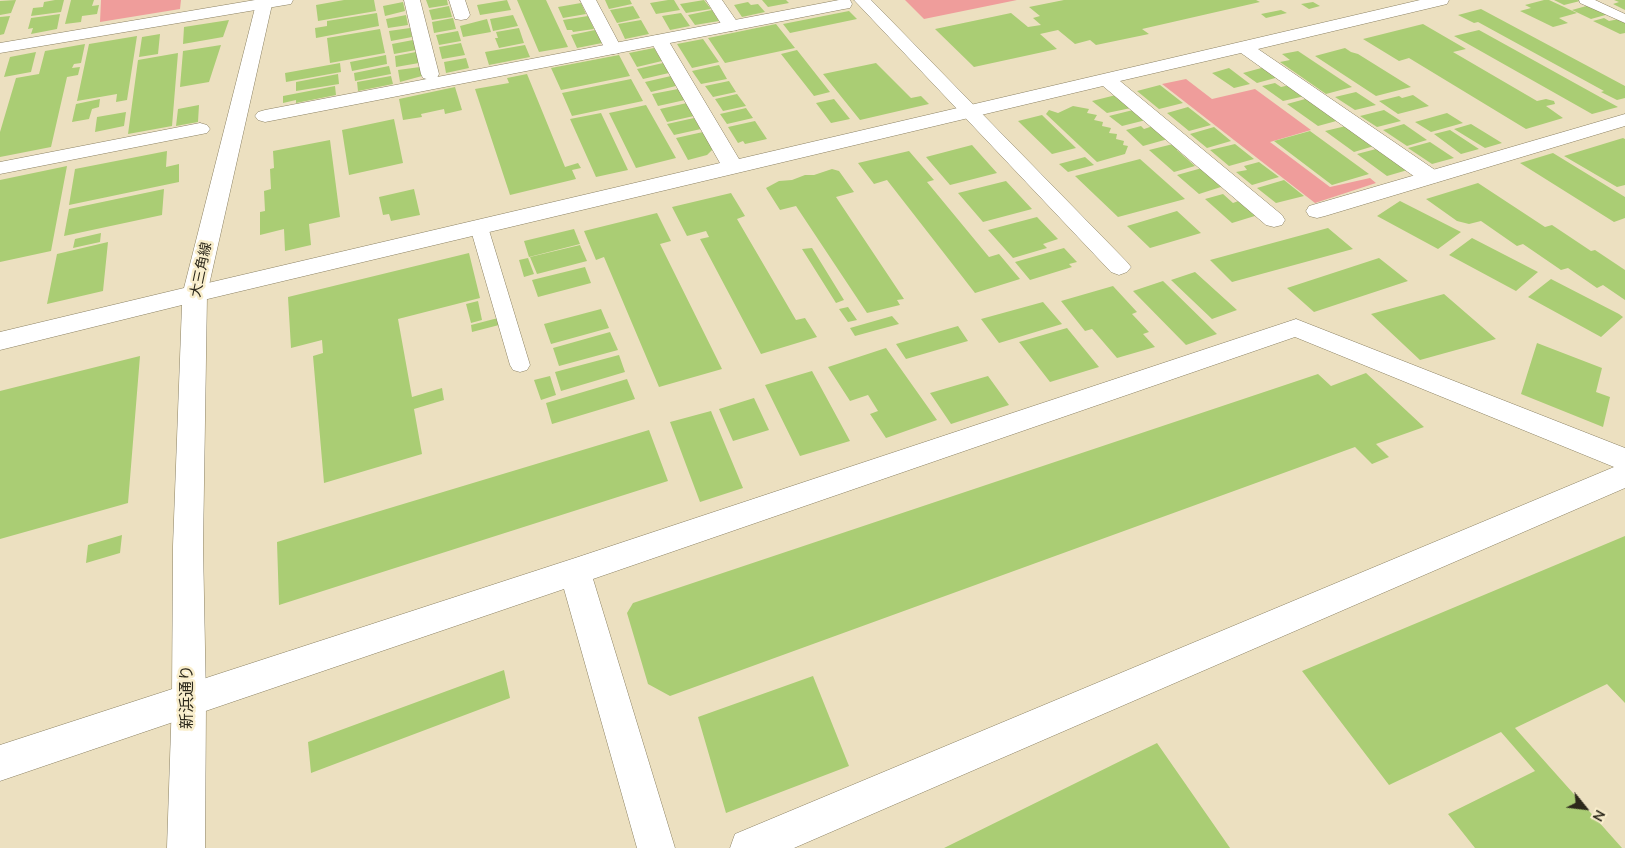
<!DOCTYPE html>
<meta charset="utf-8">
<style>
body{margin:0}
#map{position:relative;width:1625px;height:848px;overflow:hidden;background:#ece0c0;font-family:"Nunito Sans",sans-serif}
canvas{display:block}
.north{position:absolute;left:1560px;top:783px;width:50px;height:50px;-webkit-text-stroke:4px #f9eecc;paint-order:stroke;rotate:119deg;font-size:14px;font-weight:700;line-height:20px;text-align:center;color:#2c281b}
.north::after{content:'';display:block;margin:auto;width:18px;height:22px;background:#2c281b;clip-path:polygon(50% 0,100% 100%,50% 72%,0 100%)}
</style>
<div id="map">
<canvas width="1625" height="848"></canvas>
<div class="north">N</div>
</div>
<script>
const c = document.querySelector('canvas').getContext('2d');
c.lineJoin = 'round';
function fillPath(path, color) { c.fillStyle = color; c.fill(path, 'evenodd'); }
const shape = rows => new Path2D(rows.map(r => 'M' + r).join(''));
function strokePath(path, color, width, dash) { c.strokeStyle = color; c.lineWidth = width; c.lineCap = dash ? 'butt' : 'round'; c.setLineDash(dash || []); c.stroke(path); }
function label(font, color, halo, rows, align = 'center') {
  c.font = font + ' "Nunito Sans","Noto Sans JP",sans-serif'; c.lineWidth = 5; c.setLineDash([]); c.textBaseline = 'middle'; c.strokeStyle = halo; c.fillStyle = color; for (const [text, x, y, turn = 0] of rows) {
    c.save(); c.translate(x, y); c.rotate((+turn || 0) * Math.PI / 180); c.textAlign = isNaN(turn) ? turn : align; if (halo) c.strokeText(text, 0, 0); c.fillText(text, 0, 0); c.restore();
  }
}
const green = shape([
 [101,0,181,0,180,9,100,22],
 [905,0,1017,0,924,19],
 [1186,79,1212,99,1255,89,1311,130,1270,142,1330,187,1370,178,1376,183,1315,203,1162,84]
]);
const building = shape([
 [16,0,11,13,0,15,0,1],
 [55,0,64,0,61,12,31,16,33,8,43,7,44,2],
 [71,0,94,0,92,6,99,5,97,14,82,16,81,22,65,24],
 [344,0,374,0,376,11,318,21,316,5],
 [426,0,447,0,448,5,429,8],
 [507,0,511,10,480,15,477,5],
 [517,0,546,0,568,47,539,52],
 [605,0,630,0,632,4,609,9],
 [668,0,674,0,680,10,656,14,650,3],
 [704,0,711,9,686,13,680,4],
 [762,0,786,0,789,3,768,7],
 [1064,0,1256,0,1260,2,1142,29,1149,34,1096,45,1090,40,1075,44,1058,30,1040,34,1057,49,974,67,935,29,1011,13,1028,27,1041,25,1033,18,1040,16,1029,7],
 [1544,0,1549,0,1577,13,1559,18,1568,23,1553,27,1520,11,1531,8,1525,5],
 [1554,0,1577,0,1580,1,1564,5],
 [1614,0,1625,0,1625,10,1613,4,1619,2],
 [403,2,405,11,385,16,383,6],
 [748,2,751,5,758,4,765,12,742,17,734,5],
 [1313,2,1320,6,1309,9,1301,4],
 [581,3,586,14,563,18,558,7],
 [1590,5,1609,14,1591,19,1572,10],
 [449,6,452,17,432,20,429,10],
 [633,6,640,18,617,23,610,10],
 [1481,9,1625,86,1625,98,1617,100,1601,92,1604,91,1478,22,1474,23,1458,15],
 [712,10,719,21,695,25,688,15],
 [1281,10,1287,13,1266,18,1261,14],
 [849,11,857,19,790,33,783,24],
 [377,13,379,26,316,38,315,28,327,26,327,21],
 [681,13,690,26,670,30,662,16],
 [60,14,57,29,31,34,33,28,28,29,31,18],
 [406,15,408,25,388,28,386,19],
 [513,15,518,26,493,31,490,19],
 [10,16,4,34,0,35,0,17],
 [588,16,594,29,573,32,572,30,567,30,563,20],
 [453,18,456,29,434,33,432,22],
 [1604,18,1609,21,1619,19,1625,22,1625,33,1620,34,1593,21],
 [487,19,491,32,463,37,460,26],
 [229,20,223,37,183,44,184,27],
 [641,20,649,34,625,39,618,24],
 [776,24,795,48,725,63,708,38],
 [1423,24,1466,49,1453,52,1537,101,1546,99,1554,101,1555,104,1546,106,1563,118,1526,129,1409,58,1399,61,1363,39],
 [410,28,412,37,391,41,389,31],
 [519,28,524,43,499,48,495,38,498,38,496,32],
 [380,29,385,53,330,63,327,38],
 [595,30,602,43,577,48,571,35],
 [1479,30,1618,107,1592,114,1454,36],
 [458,31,461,41,439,45,436,35],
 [160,34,158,54,139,57,142,37],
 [137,36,127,100,116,102,117,94,77,101,89,44],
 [703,39,719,62,692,68,677,44],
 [413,40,416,50,394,54,392,44],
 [461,43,465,55,442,59,439,47],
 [85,44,81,63,74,64,72,68,80,67,78,75,67,77,51,147,0,157,0,132,16,78,39,74,45,51],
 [221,45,209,82,180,87,183,51],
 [525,45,530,57,489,65,485,52],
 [654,48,662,61,637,67,629,53],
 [1345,48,1351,52,1358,54,1411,87,1376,96,1315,56],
 [797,50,830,92,814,96,781,54],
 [1298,51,1352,87,1326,94,1280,62,1290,60,1282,54],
 [36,52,31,72,4,77,10,57],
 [416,52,419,63,396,67,395,56],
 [178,53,172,126,128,134,138,60],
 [386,55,387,64,352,71,350,62],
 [619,55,630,76,561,90,551,68],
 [466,58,469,68,446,73,444,62],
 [340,63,341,72,286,82,285,73],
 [663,63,669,73,643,79,637,69],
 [876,63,911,98,921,96,929,104,860,120,823,74],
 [719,65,727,79,701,84,692,71],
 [389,66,391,74,355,81,354,73],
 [420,67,422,76,400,82,398,70],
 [1265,67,1279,77,1257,83,1243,73],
 [1229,68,1250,84,1234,88,1212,73],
 [338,74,339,84,296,91,296,82],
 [527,74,565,167,578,163,581,168,572,170,576,179,510,195,475,89,509,83,507,78],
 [391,76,393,84,358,91,357,82],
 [671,76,676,86,651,92,645,82],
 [631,79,643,101,572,116,562,93],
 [729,81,736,92,713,97,705,86],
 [1275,83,1281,87,1290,85,1305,96,1283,101,1262,86],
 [1160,85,1183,103,1159,109,1137,91],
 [335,86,336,95,296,103,296,100,283,103,283,96],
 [455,87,462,110,445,114,444,109,421,114,422,117,403,120,399,99],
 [678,89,685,100,658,106,652,94],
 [1356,92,1376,105,1355,110,1335,97],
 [737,94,746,106,723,111,715,99],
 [1116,95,1131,108,1107,113,1092,101],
 [1413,95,1429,106,1398,114,1379,101,1399,96,1402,98],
 [1309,98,1340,120,1318,126,1287,104],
 [100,99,99,107,92,109,89,119,72,122,76,104],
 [834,99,850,119,831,123,816,103],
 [687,103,694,116,667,122,660,109],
 [199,105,198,122,176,126,178,109],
 [646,105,676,158,636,168,609,113],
 [1073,106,1089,109,1087,113,1097,115,1094,120,1103,122,1102,126,1111,128,1109,133,1117,134,1116,139,1124,141,1123,145,1128,146,1125,154,1097,162,1046,114,1049,110,1058,113],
 [1188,107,1211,125,1189,131,1167,113],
 [746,108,753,118,727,124,720,114],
 [1133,110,1146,120,1122,126,1109,116],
 [1384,110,1401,121,1377,127,1360,116],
 [126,112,124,126,95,132,97,117],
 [601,113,628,170,596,177,570,119],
 [1447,113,1463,123,1431,132,1415,122],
 [1042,115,1076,148,1052,154,1018,121],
 [694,118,701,129,674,135,667,124],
 [394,119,403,163,349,175,342,130],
 [755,121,767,139,745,144,743,141,738,143,728,127],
 [1404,124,1427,140,1407,146,1383,130],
 [1471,124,1502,143,1485,148,1454,129],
 [1141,126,1144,129,1153,126,1168,139,1143,146,1126,130],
 [1346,126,1374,146,1354,152,1325,131],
 [1214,127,1231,141,1207,148,1190,134],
 [1450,130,1479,149,1461,154,1434,134],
 [1310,131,1369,174,1332,185,1274,141],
 [703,132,713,149,707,155,688,160,676,138],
 [1623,138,1625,139,1625,185,1617,187,1564,156],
 [330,140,340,217,309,224,311,245,285,251,284,229,260,235,260,212,265,211,264,191,271,189,270,169,274,168,273,151],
 [1430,142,1454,158,1432,164,1408,148],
 [1173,144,1180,150,1177,150,1195,166,1174,172,1149,150],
 [1235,144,1254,159,1229,166,1210,150],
 [972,145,997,173,950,185,926,157],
 [1380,148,1411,169,1387,176,1357,154],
 [167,151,166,167,179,164,179,182,69,205,75,169],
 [909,151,934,180,927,182,989,257,999,254,1020,279,975,293,887,180,874,184,858,163],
 [1553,153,1625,197,1625,218,1614,222,1520,163],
 [1085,157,1094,165,1068,172,1059,164],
 [1140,159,1185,199,1118,217,1075,176],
 [1259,162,1279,177,1252,185,1236,172,1247,170,1244,166],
 [67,166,51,251,0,262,0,180],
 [1202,168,1224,186,1199,194,1177,175],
 [832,169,839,171,854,192,836,197,904,299,897,300,900,305,867,313,796,206,780,210,766,188,779,181,792,180,805,175,814,175],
 [1284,180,1304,196,1276,203,1257,188],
 [1006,181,1032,209,983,222,958,193],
 [1478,183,1545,227,1552,225,1591,251,1595,250,1625,270,1625,300,1603,285,1597,288,1568,268,1561,270,1523,244,1517,246,1481,221,1469,224,1457,221,1426,199],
 [164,189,162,215,64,236,69,209],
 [414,189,420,215,391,221,389,214,383,215,379,197],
 [731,193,745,216,737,219,796,320,805,318,817,337,761,354,700,239,709,237,706,231,687,236,672,207],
 [1223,194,1233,203,1241,200,1258,215,1232,223,1205,199],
 [1400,201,1402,202,1461,232,1438,249,1377,216],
 [1177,211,1201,233,1150,248,1127,226],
 [657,213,671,241,660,244,722,369,659,387,604,257,596,260,584,231],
 [1037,217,1058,239,1043,244,1047,248,1013,258,988,230],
 [1328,228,1353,249,1232,282,1210,260],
 [574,229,580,244,529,257,524,241],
 [101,233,100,242,73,248,75,239],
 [1472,238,1538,272,1516,291,1449,255],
 [108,242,103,291,47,304,57,254],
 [580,245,587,261,537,274,530,257],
 [812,248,844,300,836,303,802,249],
 [1064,248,1077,262,1069,264,1072,267,1030,280,1015,262],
 [469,253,480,298,398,319,412,397,442,388,444,400,414,409,422,454,324,483,313,356,323,353,322,340,291,348,288,297],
 [528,258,534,274,524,277,519,260],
 [1379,258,1408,281,1314,312,1287,288],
 [585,267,591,283,538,297,532,280],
 [1195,272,1237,310,1212,319,1171,280],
 [1551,279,1619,314,1623,317,1601,337,1528,297],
 [1163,281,1217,334,1186,345,1133,291],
 [1113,286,1137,312,1132,314,1149,332,1143,334,1155,347,1117,358,1092,329,1085,331,1061,301],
 [1444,294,1496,339,1420,360,1371,314],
 [478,301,482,320,471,323,466,304],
 [1043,302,1062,324,999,343,981,319],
 [848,307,857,320,848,322,839,309],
 [601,309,609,328,551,344,544,324],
 [892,316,899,324,855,336,850,328],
 [498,318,499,325,472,332,471,325],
 [958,326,968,341,906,359,896,344],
 [1067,328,1099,367,1050,382,1019,342],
 [610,332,618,350,559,366,553,348],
 [1537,343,1602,368,1596,392,1610,397,1603,427,1521,394],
 [886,348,937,420,886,438,870,414,878,411,868,395,850,401,828,367],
 [619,355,625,372,561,391,555,372],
 [140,356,128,503,0,539,0,391],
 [812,371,850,441,800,456,765,385],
 [1366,373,1424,427,1376,444,1389,457,1372,464,1355,447,670,696,648,684,627,613,633,603,1318,374,1331,386],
 [550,376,556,395,541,400,534,380],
 [988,376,1009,405,951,424,930,393],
 [627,379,635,399,552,424,546,403],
 [754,398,769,430,733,441,719,409],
 [711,411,743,488,700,502,670,422],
 [649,430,668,481,279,605,277,542],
 [122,535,120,553,86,563,88,545],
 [1625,536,1625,703,1607,684,1515,728,1622,848,1475,848,1448,814,1535,771,1501,732,1389,785,1302,671],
 [504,670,510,698,311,773,308,742],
 [813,676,849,766,726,813,698,717],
 [1157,743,1230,848,944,848]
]);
const service = shape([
 [1579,0,1595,0,1625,14,1625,23,1580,3,1579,0],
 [479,222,485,223,488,227,530,365,527,370,520,372,513,370,510,365,470,227,473,223,479,222]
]);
const pedestrian = shape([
 [839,0,850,0,852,4,850,8,844,9,265,122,258,120,255,116,258,112,265,110,839,0],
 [1625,114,1625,126,1325,216,1317,218,1309,216,1306,211,1309,206,1625,114],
 [200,123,207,125,210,129,207,133,0,174,0,162,200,123]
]);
const minor = shape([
 [255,0,293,0,291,4,285,5,0,53,0,43,255,0],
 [404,0,420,0,439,74,437,78,430,80,423,78,421,74,404,0],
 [449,0,465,0,470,15,467,19,461,20,455,19,449,0],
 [580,0,596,0,622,49,619,53,613,54,607,53,580,0],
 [706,0,722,0,740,26,737,30,731,31,725,30,706,0],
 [1420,0,1449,0,1447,4,1258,49,1438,172,1441,177,1438,182,1430,183,1422,182,1241,53,1120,81,1282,215,1285,220,1282,225,1274,227,1266,225,1103,86,195,302,186,300,183,294,186,288,195,286,720,163,650,40,653,36,659,35,665,36,668,40,739,159,1420,0],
 [1296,319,1625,448,1625,488,794,848,730,848,735,834,1614,467,1295,337,593,579,675,848,637,848,564,589,0,781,0,745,575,558,1296,319]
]);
const tertiary = shape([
 [257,0,273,0,207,294,203,546,206,700,205,848,167,848,172,700,173,546,182,305,0,350,0,332,184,288,257,0],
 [854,0,871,0,1127,262,1131,267,1127,272,1119,275,1111,272,854,0]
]);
const streetNames = [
 ["大三角線",202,270,-78]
];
const nearStreetnames = [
 ["新浜通り",188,697,-90]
];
fillPath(green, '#ef9d9b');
fillPath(building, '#aacd74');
strokePath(service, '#8b8163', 1);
strokePath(pedestrian, '#8b8163', 1);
strokePath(minor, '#8b8163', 1);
strokePath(tertiary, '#8b8163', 1);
fillPath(service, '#fff');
fillPath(pedestrian, '#fff');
fillPath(minor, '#fff');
fillPath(tertiary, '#fff');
label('14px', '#2c281b', '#f9eecc', streetNames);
label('16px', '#2c281b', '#f9eecc', nearStreetnames);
</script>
